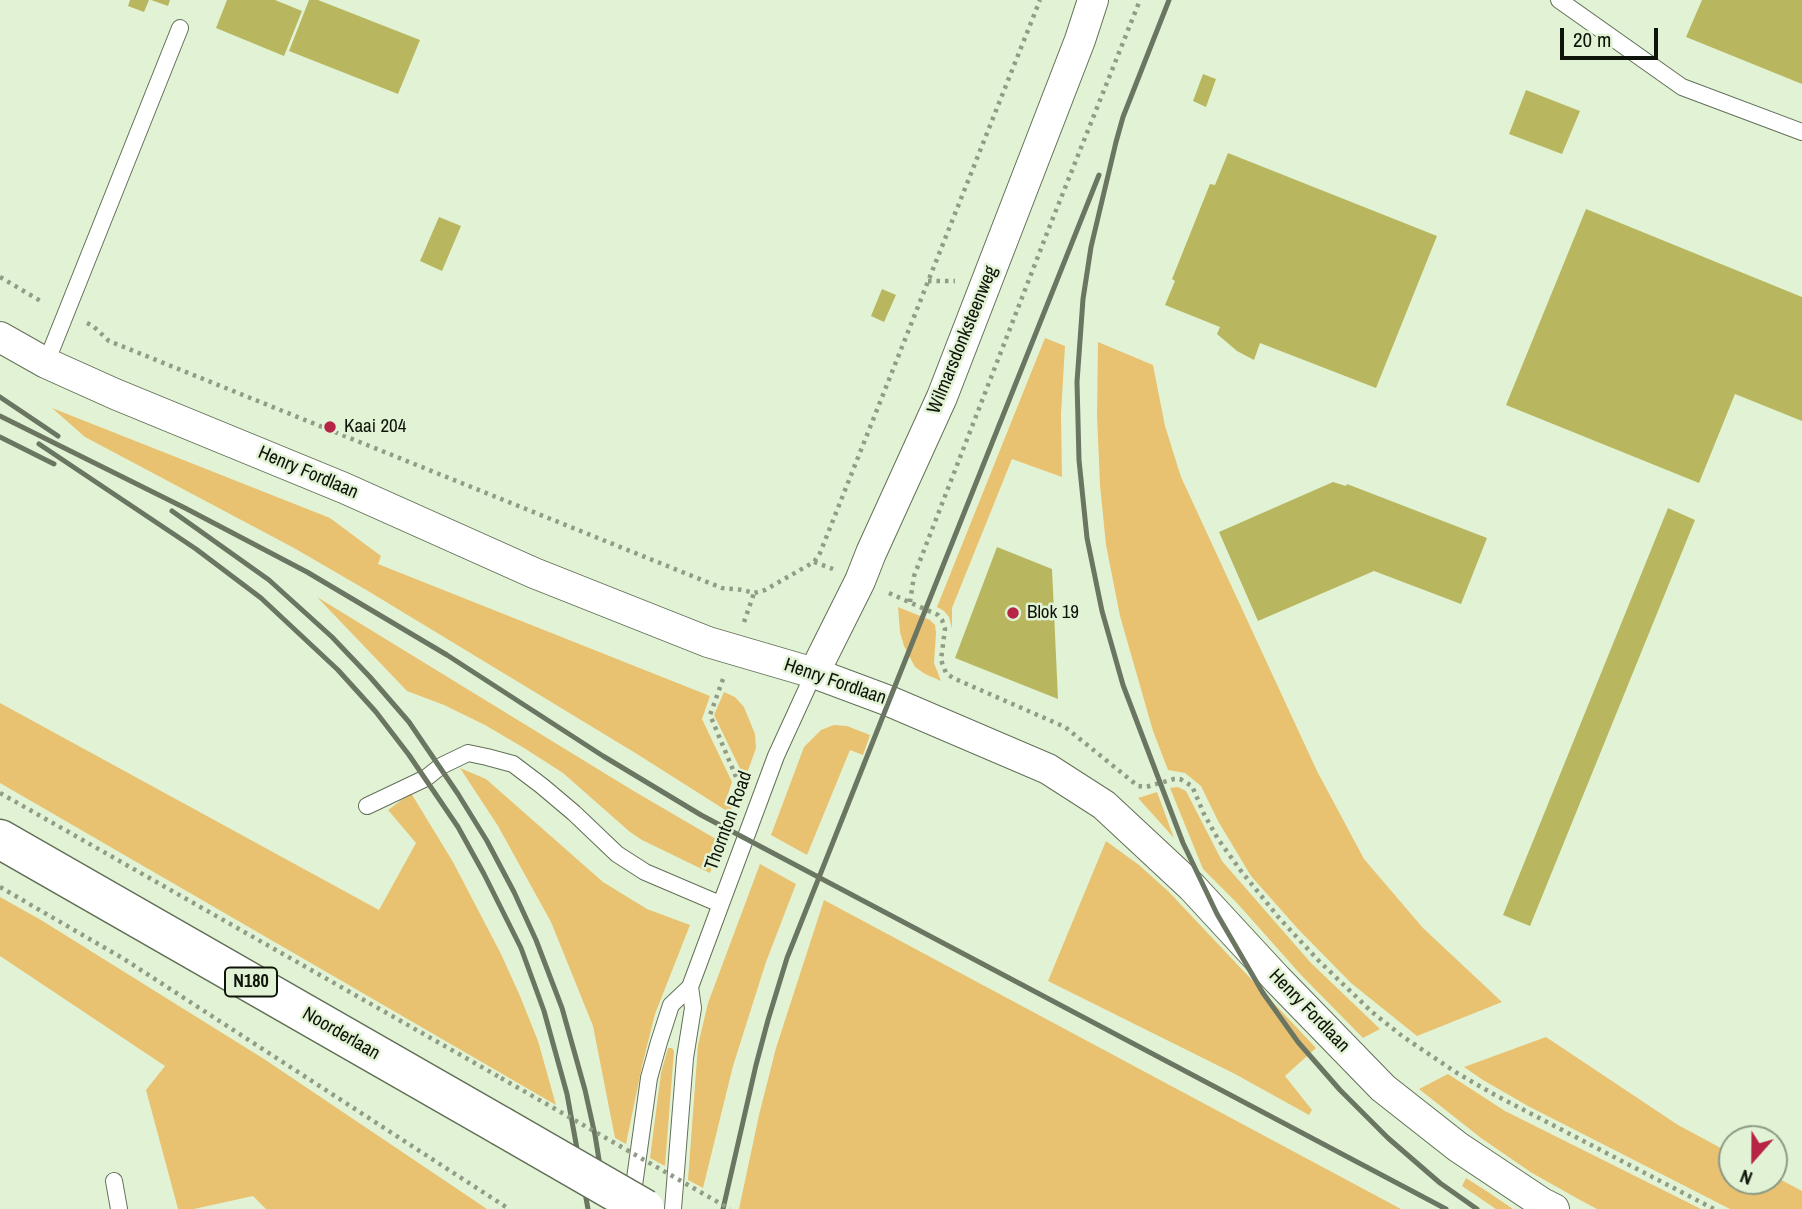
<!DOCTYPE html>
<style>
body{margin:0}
#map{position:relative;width:1802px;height:1209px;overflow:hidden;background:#e2f3d5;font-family:"Archivo Narrow",sans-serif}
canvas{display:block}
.north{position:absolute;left:1718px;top:1125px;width:70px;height:70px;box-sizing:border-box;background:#e2f3d5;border:2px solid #8e9a84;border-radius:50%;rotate:201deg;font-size:19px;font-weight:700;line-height:28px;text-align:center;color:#0f140a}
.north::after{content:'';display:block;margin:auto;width:24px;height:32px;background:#b72546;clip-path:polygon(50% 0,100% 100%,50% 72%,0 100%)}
.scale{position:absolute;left:1560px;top:28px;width:98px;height:32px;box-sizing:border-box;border:4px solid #0f140a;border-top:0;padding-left:9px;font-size:21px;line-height:24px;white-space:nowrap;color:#0f140a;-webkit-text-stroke:5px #e2f3d5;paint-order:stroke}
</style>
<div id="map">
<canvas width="1802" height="1209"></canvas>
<div class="north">N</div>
<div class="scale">20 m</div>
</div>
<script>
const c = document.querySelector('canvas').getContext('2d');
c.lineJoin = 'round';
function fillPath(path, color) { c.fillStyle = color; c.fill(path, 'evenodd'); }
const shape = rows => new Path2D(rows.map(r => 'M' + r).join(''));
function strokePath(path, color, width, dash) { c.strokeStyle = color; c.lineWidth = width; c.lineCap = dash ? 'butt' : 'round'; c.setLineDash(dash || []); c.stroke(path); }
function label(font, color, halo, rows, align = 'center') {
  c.font = font + ' "Archivo Narrow",sans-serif'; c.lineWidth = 5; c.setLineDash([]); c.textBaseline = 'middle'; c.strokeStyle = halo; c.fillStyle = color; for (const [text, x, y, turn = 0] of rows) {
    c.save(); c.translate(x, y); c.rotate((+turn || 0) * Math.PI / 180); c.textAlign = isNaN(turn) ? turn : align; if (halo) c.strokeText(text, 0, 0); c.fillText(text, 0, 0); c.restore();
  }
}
const green = shape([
 [1045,338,1065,346,1061,414,1062,477,1012,459,952,608,952,629,949,617,944,611,937,607],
 [1098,342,1153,365,1165,426,1181,477,1317,771,1364,859,1423,928,1502,1002,1417,1036,1351,983,1298,929,1251,876,1218,821,1201,786,1185,773,1168,770,1153,731,1120,616,1106,545,1100,485,1097,416],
 [52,408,330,518,381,556,378,564,710,696,702,719,732,782,727,797,733,804,730,813,637,754,368,591,294,548,85,437],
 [317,597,632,790,721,842,710,873,642,840,630,832,563,773,524,748,485,725,444,705,407,691],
 [898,607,930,620,935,625,936,633,934,663,941,681,925,674,915,667,904,646,900,632],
 [724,692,735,697,744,707,755,734,756,748,745,779,714,715],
 [0,703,379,910,416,843,388,810,411,793,453,862,501,954,520,996,538,1041,556,1105,0,783],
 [834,725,847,726,870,735,863,755,850,750,807,855,771,835,804,747,821,730],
 [460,768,486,779,603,882,647,909,690,925,655,1014,642,1066,626,1144,615,1138,593,1026,551,922,498,826],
 [1178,787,1186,791,1222,861,1311,963,1380,1029,1363,1038,1302,976,1237,903,1203,869,1170,788],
 [1157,792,1174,838,1138,798],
 [1106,841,1139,865,1169,892,1316,1048,1285,1076,1312,1110,1309,1115,1235,1074,1048,981],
 [760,864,796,884,766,962,733,1066,703,1188,688,1180,698,1045,708,1003],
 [0,897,41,920,264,1059,487,1209,266,1209,253,1196,194,1209,178,1209,146,1090,165,1066,0,956],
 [824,900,1401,1209,739,1209,759,1115,776,1048],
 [1546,1037,1678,1125,1732,1154,1732,1181,1774,1181,1774,1176,1802,1191,1802,1209,1730,1209,1528,1106,1483,1080,1464,1067],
 [668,1048,672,1048,674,1051,665,1166,650,1158,661,1073],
 [1448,1074,1505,1111,1701,1209,1597,1209,1580,1200,1532,1173,1481,1138,1419,1089],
 [1466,1178,1488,1192,1513,1209,1496,1209,1462,1186]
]);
const building = shape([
 [130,0,149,0,144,12,128,6],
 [151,0,170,0,168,6],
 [227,0,275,0,302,11,284,56,216,28],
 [309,0,318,0,420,40,398,94,289,51],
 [1702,0,1802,0,1802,84,1686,37],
 [1203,74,1216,79,1206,107,1193,101],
 [1526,90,1580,111,1562,154,1509,134],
 [1228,153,1437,236,1376,388,1260,343,1254,360,1237,351,1217,334,1220,327,1165,305,1175,281,1172,279,1210,184,1215,185],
 [1586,209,1802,297,1802,421,1735,394,1699,483,1506,405],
 [439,217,461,226,442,271,420,261],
 [882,289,896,295,884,322,871,316],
 [1333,482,1346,486,1347,484,1487,538,1461,604,1374,571,1258,621,1219,532],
 [1668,508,1695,520,1530,926,1503,915],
 [997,547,1052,569,1058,699,955,658]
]);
const path = shape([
 [0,277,44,303],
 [928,281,955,281],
 [87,323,93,326,109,341,722,588,743,590,754,593,765,590,814,562,820,553,1040,0],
 [814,562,833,569],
 [889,593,938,615,942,620,945,629,941,660,946,673,953,678,1065,727,1138,786,1146,787,1174,779,1180,779,1192,786,1204,814,1218,839,1241,871,1280,919,1319,961,1372,1012,1402,1036,1457,1073,1495,1095,1714,1209],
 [910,602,914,576,1049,228,1140,0],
 [744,622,754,593],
 [723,679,710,715,739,784],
 [0,793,501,1078],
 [0,887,124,959,509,1209]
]);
const service = shape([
 [1559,0,1682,87,1802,132],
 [46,363,180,28],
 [367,806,426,778,441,766,468,753,487,757,513,764,542,786,574,813,617,854,645,872,720,904],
 [114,1181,119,1209],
 [632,1200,649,1078,659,1042,671,1005,690,987],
 [673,1209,685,1058,693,1008,690,987,776,756,814,673]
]);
const minor = shape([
 [0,337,46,363,115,394,344,488,534,573,708,642,814,673,889,701,1048,769,1104,805,1192,887,1277,979,1383,1088,1458,1147,1542,1203,1554,1209],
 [814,673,860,581,871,553,942,397,1080,40,1093,0]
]);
const primary = shape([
 [0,839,501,1126]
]);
const rail = shape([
 [1169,0,1123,117,1116,142,1091,247,1083,299,1077,382,1079,460,1087,538,1102,611,1123,685,1183,843,1217,914,1263,993,1298,1042,1340,1090,1388,1138,1440,1183,1477,1209],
 [0,397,58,436],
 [0,416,185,508,307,572,447,655,603,756,701,815,1446,1209],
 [0,437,54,464],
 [39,444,196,549,261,598,338,670,376,712,409,755,458,827,484,874,521,948,544,1011,567,1094,588,1209],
 [172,511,269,580,332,637,370,677,409,722,458,794,487,841,514,892,536,940,562,1008,585,1090,595,1135,607,1209],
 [723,1209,756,1065,768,1020,787,958,889,701,1099,175]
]);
const pathBridge = shape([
 [501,1078,730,1209]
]);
const primaryBridge = shape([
 [501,1126,645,1209]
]);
const markers = [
 [330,427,7,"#b72546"],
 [1013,613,7,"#b72546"]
];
const shields = [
 [251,982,52]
];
const shieldNames = [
 ["N180",251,982]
];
const streetNames = [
 ["Wilmarsdonksteenweg",963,340,-68],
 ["Henry Fordlaan",308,473,23],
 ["Henry Fordlaan",835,682,19],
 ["Thornton Road",729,821,-70],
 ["Henry Fordlaan",1309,1011,46],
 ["Noorderlaan",341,1034,30]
];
const poiNames = [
 ["Kaai 204",344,427],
 ["Blok 19",1027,613]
];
fillPath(green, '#e8c271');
fillPath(building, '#b8b760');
strokePath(service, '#627057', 18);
strokePath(minor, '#627057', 32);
strokePath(primary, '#627057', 41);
strokePath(path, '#909c86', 4.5, [3.5, 5]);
strokePath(service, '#fff', 16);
strokePath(minor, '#fff', 30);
strokePath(primary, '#fff', 38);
strokePath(rail, '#6a7562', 5);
strokePath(primaryBridge, '#627057', 41, []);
strokePath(pathBridge, '#909c86', 4.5, [3.5, 5]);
strokePath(primaryBridge, '#fff', 38);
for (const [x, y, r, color] of markers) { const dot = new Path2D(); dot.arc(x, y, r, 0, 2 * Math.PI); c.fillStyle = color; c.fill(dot); strokePath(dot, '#e2f3d5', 2.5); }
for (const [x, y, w] of shields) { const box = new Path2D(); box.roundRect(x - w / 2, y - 14.5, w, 29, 5); c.fillStyle = '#e2f3d5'; c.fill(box); strokePath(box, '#0f140a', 2); }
label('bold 18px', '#0f140a', null, shieldNames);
label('19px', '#0f140a', '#e2f3d5', streetNames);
label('19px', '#0f140a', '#e2f3d5', poiNames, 'left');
</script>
